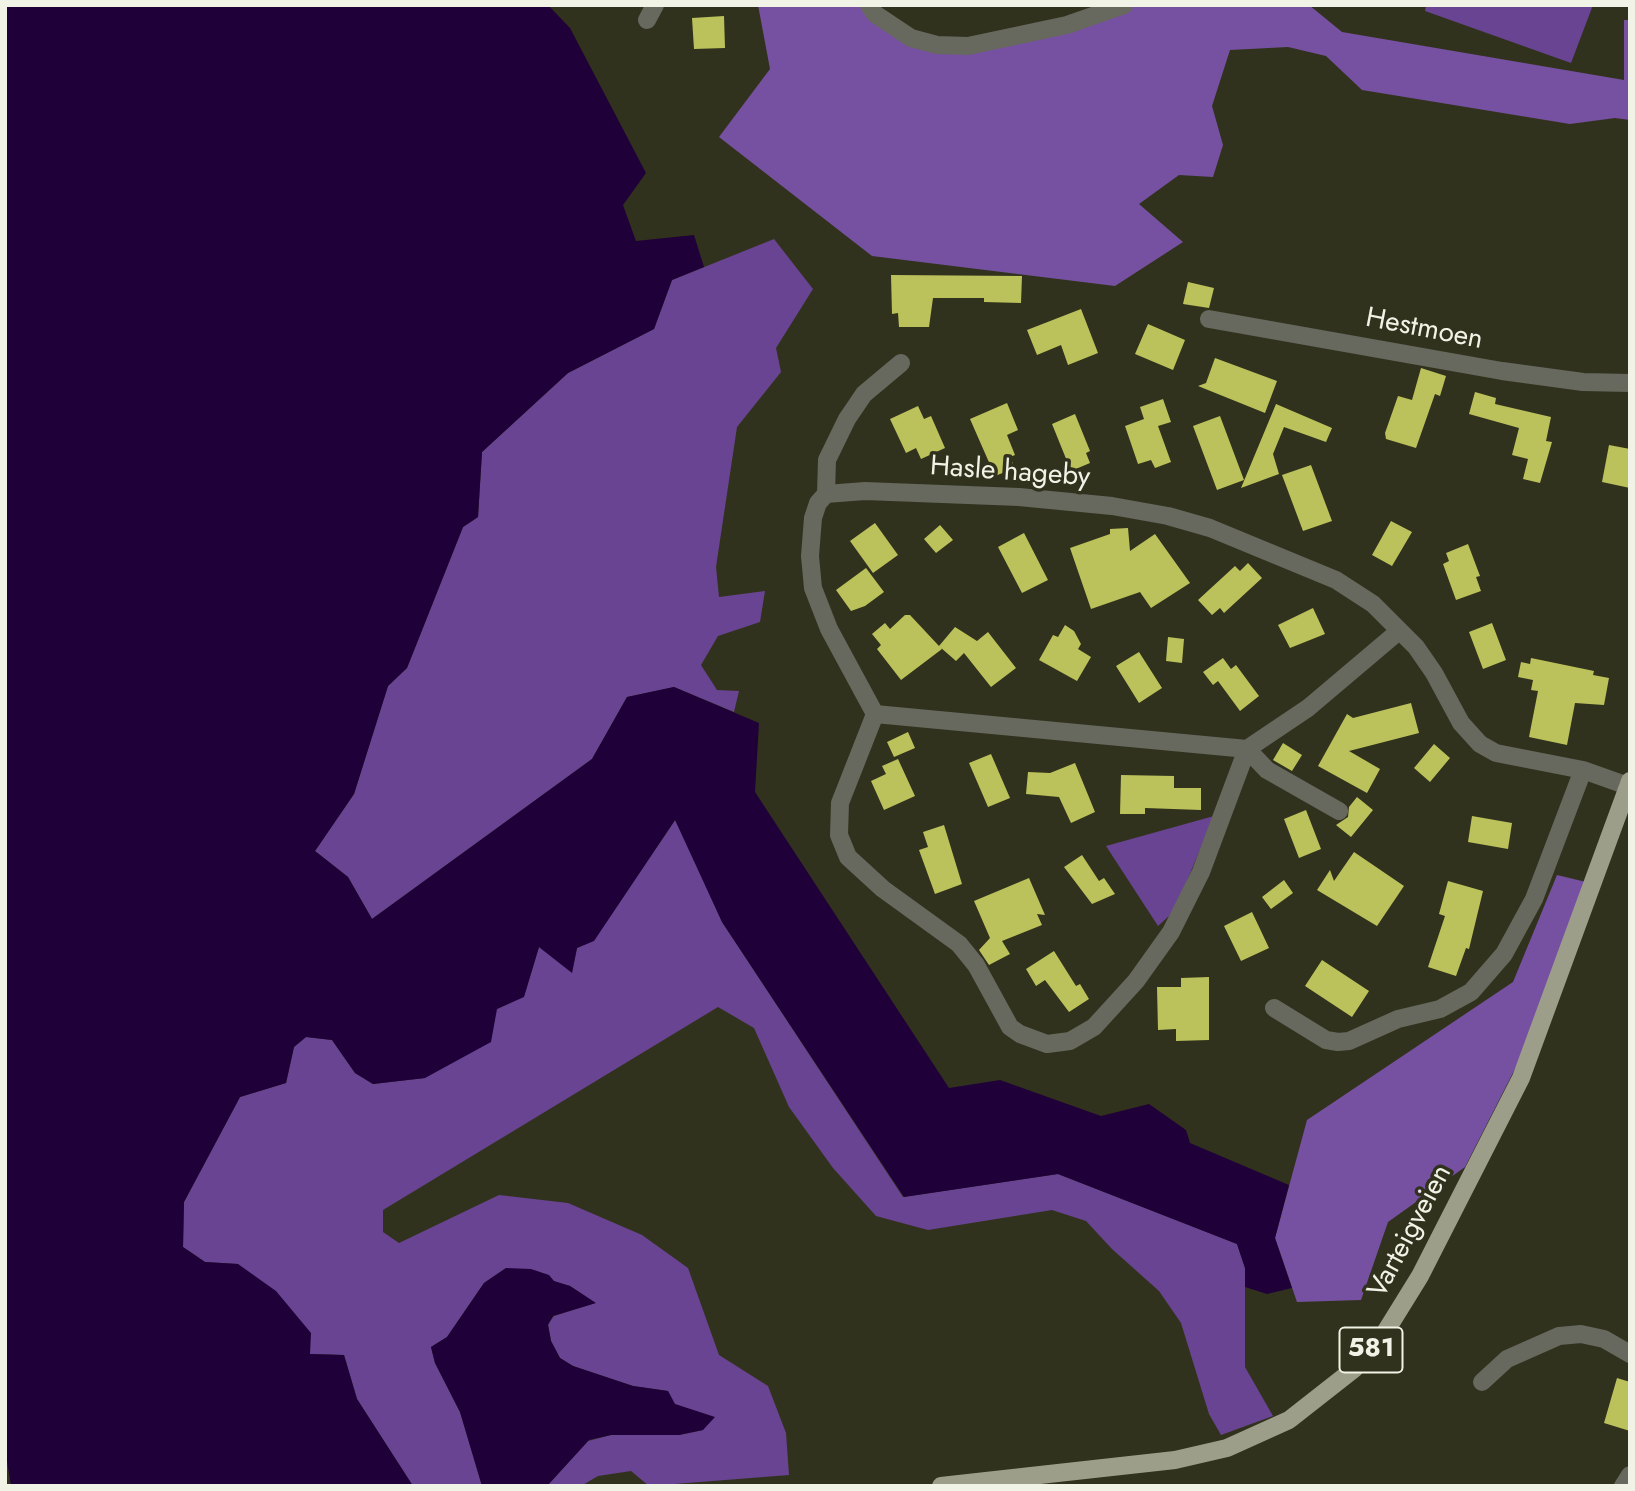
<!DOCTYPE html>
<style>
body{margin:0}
#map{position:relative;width:1635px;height:1491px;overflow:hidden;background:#31321d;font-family:Jost,sans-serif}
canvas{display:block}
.frame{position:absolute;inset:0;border:7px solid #f1f3e6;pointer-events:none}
</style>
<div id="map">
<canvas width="1635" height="1491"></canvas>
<div class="frame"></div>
</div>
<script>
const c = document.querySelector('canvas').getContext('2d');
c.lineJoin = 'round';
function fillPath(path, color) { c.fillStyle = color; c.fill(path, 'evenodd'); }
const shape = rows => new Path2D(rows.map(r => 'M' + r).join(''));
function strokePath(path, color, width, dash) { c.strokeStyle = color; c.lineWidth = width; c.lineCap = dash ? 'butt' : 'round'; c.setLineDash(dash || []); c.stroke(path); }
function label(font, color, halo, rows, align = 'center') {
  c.font = font + ' Jost,sans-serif'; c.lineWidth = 7; c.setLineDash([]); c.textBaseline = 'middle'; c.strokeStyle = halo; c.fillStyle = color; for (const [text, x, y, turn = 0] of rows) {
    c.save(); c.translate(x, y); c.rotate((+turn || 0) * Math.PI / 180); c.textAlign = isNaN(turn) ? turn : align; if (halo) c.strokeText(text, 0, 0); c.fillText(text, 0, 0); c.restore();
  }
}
const green = shape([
 [1426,5,1593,5,1571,63,1425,11],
 [774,239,813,289,776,348,781,372,737,427,716,567,719,597,765,591,760,622,718,636,701,665,717,690,739,691,734,712,674,687,627,697,592,759,372,919,348,877,315,851,354,794,388,686,407,668,463,527,478,517,482,452,568,373,654,329,672,280],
 [1214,816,1179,900,1169,916,1158,926,1106,846],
 [676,819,722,922,903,1197,1058,1174,1237,1244,1245,1268,1245,1367,1273,1416,1221,1435,1209,1414,1181,1323,1159,1291,1112,1249,1086,1221,1052,1210,928,1230,876,1216,833,1168,789,1107,754,1028,718,1007,383,1210,383,1232,399,1243,499,1195,568,1203,642,1235,688,1268,719,1355,768,1386,786,1433,789,1475,649,1486,631,1471,598,1476,581,1486,547,1486,588,1441,611,1435,679,1435,703,1430,706,1415,674,1404,668,1391,633,1386,573,1366,560,1358,551,1341,548,1324,554,1316,595,1303,570,1286,506,1268,484,1283,447,1337,431,1347,435,1363,460,1412,482,1486,413,1486,357,1399,344,1355,310,1354,238,1264,205,1262,183,1247,184,1202,240,1097,286,1083,294,1047,306,1037,332,1040,355,1073,373,1084,425,1078,497,1009,524,996,539,947,572,972,577,948,594,940]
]);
const forest = shape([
 [758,5,869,5,937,45,1124,5,1309,5,1342,32,1624,80,1624,20,1630,20,1630,120,1615,118,1570,124,1362,90,1326,56,1288,47,1230,50,1212,106,1223,145,1213,177,1179,175,1139,204,1183,242,1115,286,872,256,719,137,770,69],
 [1557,875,1586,882,1519,1061,1465,1167,1388,1222,1361,1300,1297,1302,1275,1238,1307,1120,1513,982]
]);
const water = shape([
 [5,5,548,5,570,28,646,173,623,205,636,241,694,235,704,267,672,280,654,329,568,373,482,452,478,517,463,527,407,668,388,686,354,794,315,851,348,877,372,919,592,759,627,697,674,687,759,723,755,792,949,1088,1000,1080,1101,1116,1149,1104,1186,1130,1190,1143,1289,1185,1275,1238,1292,1288,1267,1294,1245,1287,1245,1268,1237,1244,1058,1174,904,1197,722,922,675,820,594,941,577,948,572,973,539,947,524,997,497,1009,491,1042,425,1078,373,1084,355,1073,332,1040,306,1037,294,1047,286,1083,240,1097,184,1202,183,1247,205,1262,238,1264,276,1291,311,1333,310,1354,344,1355,357,1399,413,1486,11,1486,5,1449],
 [506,1268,531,1269,549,1275,554,1281,570,1286,596,1303,553,1316,548,1325,551,1341,560,1358,573,1366,633,1386,668,1391,675,1404,715,1417,703,1430,679,1435,611,1435,589,1440,547,1486,482,1486,460,1412,435,1363,431,1347,447,1337,484,1283]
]);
const building = shape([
 [724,16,725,48,694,49,692,18],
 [891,275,1022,276,1021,303,984,302,984,298,933,298,929,327,899,327,898,313,892,314],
 [1188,282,1214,288,1209,308,1183,304],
 [1081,309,1098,353,1068,365,1061,345,1037,355,1027,330],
 [1148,324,1185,340,1173,370,1135,354],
 [1215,358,1277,381,1265,413,1198,386,1206,383],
 [1421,368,1446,376,1440,396,1435,394,1416,448,1386,439,1385,433,1398,396,1412,400],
 [1475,392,1496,398,1495,404,1551,417,1546,441,1552,442,1540,483,1523,479,1528,459,1512,455,1519,428,1469,414],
 [1163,399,1171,422,1158,426,1171,462,1155,468,1151,460,1138,464,1125,426,1144,419,1140,407],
 [1007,403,1018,430,1007,435,1015,455,1010,457,1015,468,995,476,970,419],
 [1276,404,1332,428,1326,442,1284,427,1273,454,1279,474,1241,488],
 [918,406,924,419,931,416,945,448,921,459,916,448,906,453,890,419],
 [1075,414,1090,451,1086,453,1090,463,1071,471,1052,424],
 [1220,416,1244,480,1217,490,1193,426],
 [1609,445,1630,449,1630,488,1602,482],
 [1311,465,1332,521,1303,531,1282,475],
 [1391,521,1412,532,1392,566,1372,555],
 [875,523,898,555,873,573,850,541],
 [940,525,953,540,936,553,924,539],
 [1128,528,1130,551,1155,534,1190,583,1151,608,1140,592,1091,609,1070,548,1110,534,1110,529],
 [1024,533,1048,580,1022,593,998,547],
 [1468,544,1480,576,1476,577,1481,591,1456,600,1443,564,1449,561,1446,553],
 [1248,563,1262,578,1224,613,1220,608,1212,615,1198,600,1235,566,1240,571],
 [866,568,884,592,865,606,851,611,836,590],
 [1313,608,1325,634,1290,648,1278,625],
 [905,615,910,615,939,646,955,627,977,641,988,632,1016,668,991,687,964,653,956,661,940,647,942,649,901,680,877,649,881,645,872,634,885,623,890,629],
 [1492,623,1506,660,1483,669,1469,632],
 [1065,625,1074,631,1081,644,1078,649,1091,657,1077,681,1039,660,1053,635,1058,637],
 [1168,637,1184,639,1182,663,1166,661],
 [1139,652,1162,688,1139,703,1116,666],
 [1223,658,1231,669,1236,665,1259,696,1240,711,1218,681,1213,685,1203,672],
 [1531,658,1594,671,1593,675,1609,678,1604,705,1575,703,1567,745,1529,737,1538,691,1531,690,1533,680,1518,677,1521,662,1530,664],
 [1411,703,1419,733,1349,751,1380,769,1367,793,1318,766,1347,714,1353,718],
 [908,732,915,748,894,757,887,742],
 [1283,743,1302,755,1292,771,1273,760],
 [1434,744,1450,758,1430,782,1414,768],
 [991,754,1010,798,988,807,969,763],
 [898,759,915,796,884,810,871,781,886,774,882,766],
 [1075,763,1095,812,1071,823,1059,797,1026,794,1028,772,1050,773],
 [1121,775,1174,776,1174,788,1201,788,1201,810,1145,808,1145,814,1120,814],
 [1357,797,1373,810,1351,837,1336,825,1348,817,1349,807],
 [1306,810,1321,849,1299,858,1284,819],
 [1472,816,1512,823,1508,849,1468,842],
 [944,825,962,884,935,894,919,850,928,847,923,832],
 [1354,852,1404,886,1377,926,1317,890,1330,870,1334,881],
 [1082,855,1099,881,1104,878,1115,894,1092,904,1064,867],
 [1029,878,1045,915,1037,914,1042,925,1002,941,1010,954,989,965,979,950,990,938,974,901],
 [1284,880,1293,893,1271,909,1262,897],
 [1448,881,1483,891,1469,949,1466,948,1456,976,1428,967,1445,916,1439,914],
 [1252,912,1269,948,1241,961,1224,926],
 [1054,951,1076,986,1080,984,1089,999,1069,1012,1045,980,1036,986,1026,969],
 [1322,960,1369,991,1352,1017,1305,986],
 [1209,977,1209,1040,1176,1041,1176,1029,1158,1030,1157,987,1181,987,1181,978],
 [1617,1378,1630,1382,1630,1431,1604,1423]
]);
const minor = shape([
 [869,5,875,14,911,38,937,45,968,46,1067,25,1124,5],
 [647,20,655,5],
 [1209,319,1502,371,1583,382,1630,383],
 [826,494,827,460,847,419,864,394,901,363],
 [1399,631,1308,708,1247,749,875,714,829,629,813,588,810,556,813,518,818,503,826,494,865,491,1019,497,1112,506,1168,516,1210,528,1336,580,1373,604,1416,647,1434,673,1461,723,1480,744,1496,753,1583,770,1628,786],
 [875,714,840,803,839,835,848,857,883,889,959,944,976,965,1010,1027,1020,1034,1047,1044,1070,1041,1094,1027,1136,981,1171,932,1201,872,1247,749,1267,770,1339,811],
 [1274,1008,1326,1040,1338,1042,1349,1041,1398,1019,1440,1009,1471,992,1504,954,1534,899,1583,770],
 [1482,1382,1507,1359,1559,1336,1581,1334,1604,1339,1630,1354],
 [1623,1486,1630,1475]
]);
const major = shape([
 [941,1486,1175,1460,1227,1448,1289,1420,1354,1369,1381,1339,1420,1276,1521,1078,1630,781]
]);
const shields = [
 [1371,1350,63]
];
const shieldNames = [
 ["581",1371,1350]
];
const streetNames = [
 ["Hestmoen",1424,330,11],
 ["Hasle hageby",1010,473,4],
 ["Varteigveien",1411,1232,-62]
];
fillPath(green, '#694492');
fillPath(forest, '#7751a1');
fillPath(water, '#200039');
fillPath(building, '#bcc25b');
strokePath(minor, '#67685e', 18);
strokePath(major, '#9c9e89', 18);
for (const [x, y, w] of shields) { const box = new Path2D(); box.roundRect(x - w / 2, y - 22.5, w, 45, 5); c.fillStyle = '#31321d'; c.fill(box); strokePath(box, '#f1f3e6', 2); }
label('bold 26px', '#f1f3e6', null, shieldNames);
label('28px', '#f1f3e6', '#31321d', streetNames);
</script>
